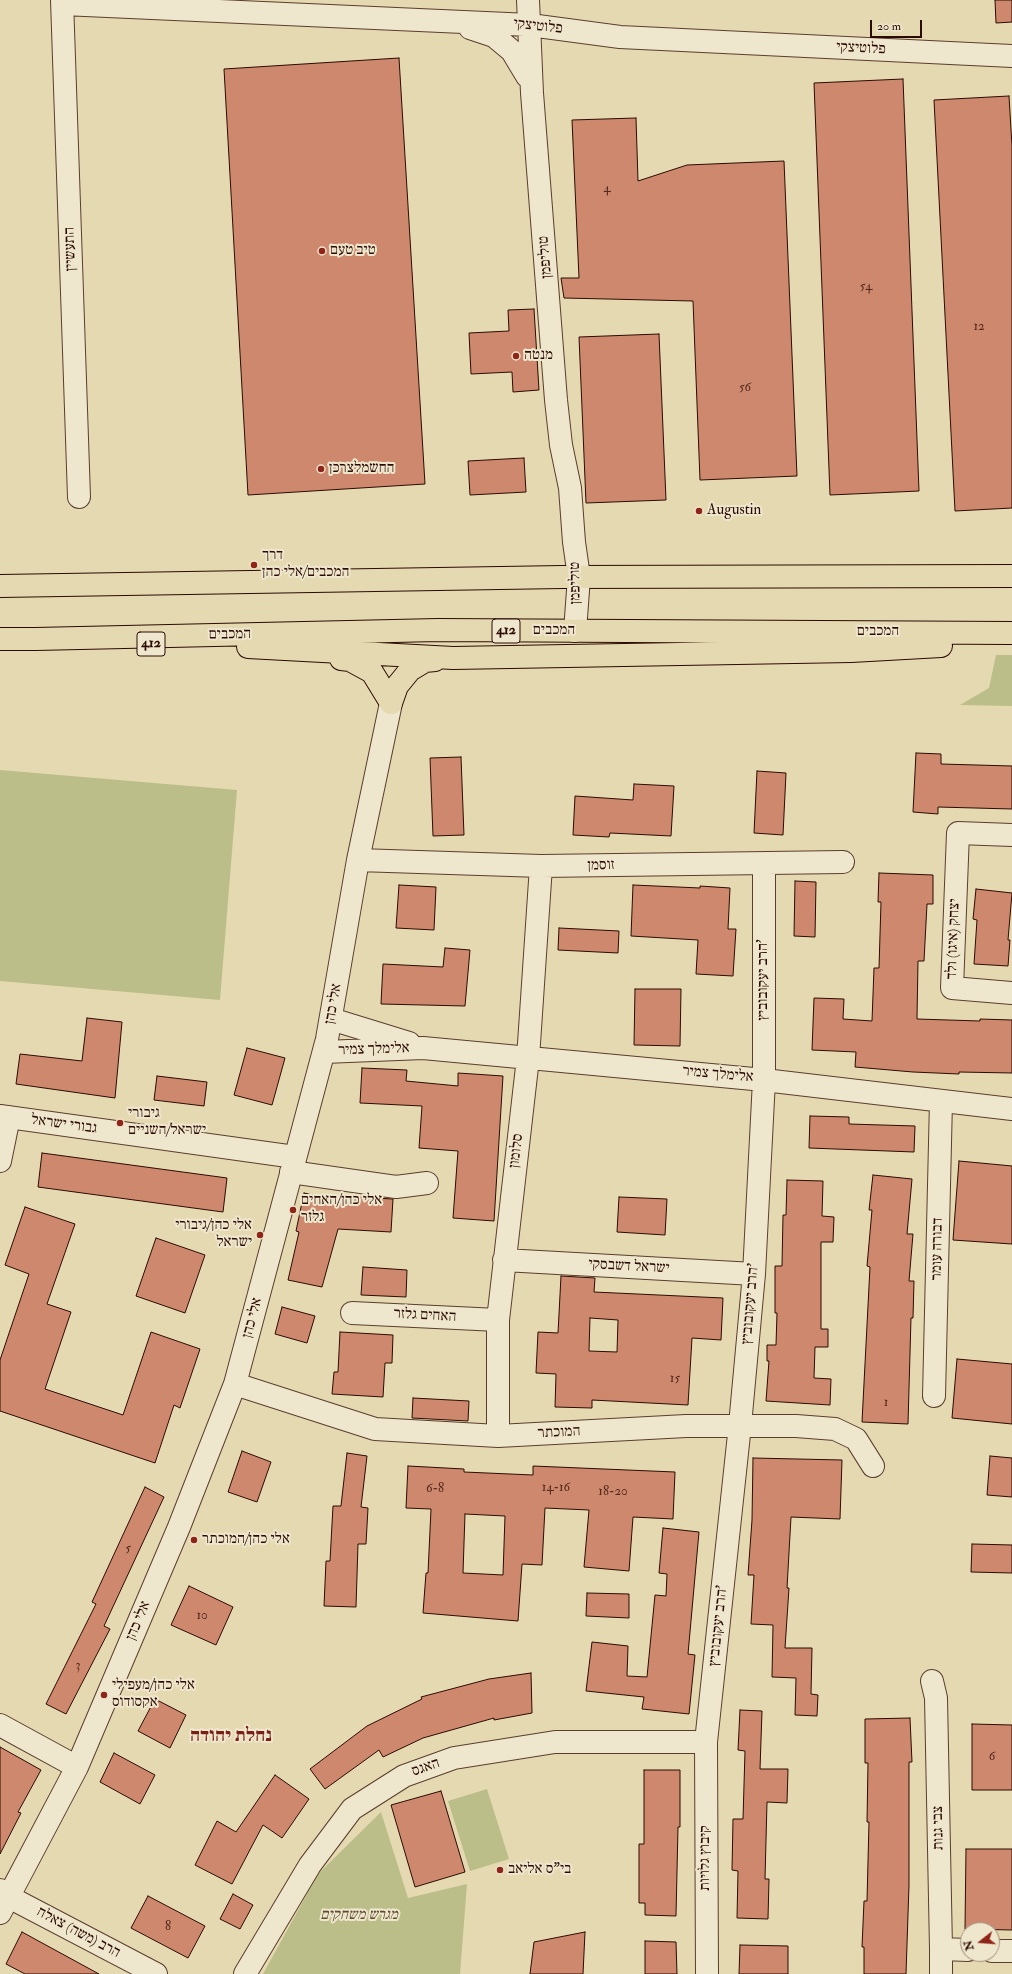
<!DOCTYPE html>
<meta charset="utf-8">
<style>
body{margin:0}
#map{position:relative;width:1012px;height:1974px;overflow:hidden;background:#e5d9b2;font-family:"IM FELL Double Pica",serif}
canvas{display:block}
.north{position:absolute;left:960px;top:1922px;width:40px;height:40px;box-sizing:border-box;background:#eee6cd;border:1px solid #a08e7b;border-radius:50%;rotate:253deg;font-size:11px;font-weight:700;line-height:16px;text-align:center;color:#2b0b01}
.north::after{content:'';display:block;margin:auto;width:14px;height:18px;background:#8f2418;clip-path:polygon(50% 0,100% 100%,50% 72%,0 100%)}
.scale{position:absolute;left:870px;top:20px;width:52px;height:18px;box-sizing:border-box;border:2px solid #2b0b01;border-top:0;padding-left:5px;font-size:12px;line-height:14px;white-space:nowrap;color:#2b0b01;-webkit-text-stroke:3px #eee6cd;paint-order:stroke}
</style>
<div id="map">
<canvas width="1012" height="1974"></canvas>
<div class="north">N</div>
<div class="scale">20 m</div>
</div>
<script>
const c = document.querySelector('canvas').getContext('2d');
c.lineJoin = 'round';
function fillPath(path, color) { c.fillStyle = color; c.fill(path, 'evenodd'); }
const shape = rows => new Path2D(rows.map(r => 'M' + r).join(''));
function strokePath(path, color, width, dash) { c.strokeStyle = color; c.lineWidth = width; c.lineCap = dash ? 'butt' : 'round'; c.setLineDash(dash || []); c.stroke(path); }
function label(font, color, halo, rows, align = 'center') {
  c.font = font + ' "IM FELL Double Pica","Frank Ruhl Libre",serif'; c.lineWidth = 4; c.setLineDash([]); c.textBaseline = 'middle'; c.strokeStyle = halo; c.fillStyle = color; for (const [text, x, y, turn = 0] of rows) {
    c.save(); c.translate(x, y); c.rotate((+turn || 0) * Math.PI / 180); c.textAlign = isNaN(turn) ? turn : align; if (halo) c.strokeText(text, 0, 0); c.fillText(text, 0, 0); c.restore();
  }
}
const green = shape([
 [996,655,1012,655,1012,706,960,705,989,688],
 [0,770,237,790,220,1000,0,981],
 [487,1789,509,1859,470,1871,448,1801],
 [381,1812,408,1898,467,1884,460,1974,263,1974,318,1874]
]);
const building = shape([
 [995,0,1012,0,1012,22,996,23,995,0],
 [399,58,425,484,248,495,224,69,399,58],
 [903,79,919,491,830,495,814,83,903,79],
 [1009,96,1012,146,1012,508,955,511,934,100,1009,96],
 [636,118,638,181,687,165,784,161,797,476,700,480,693,301,564,298,561,278,579,278,572,120,636,118],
 [534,309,539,390,513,392,512,372,471,374,469,333,509,331,508,310,534,309],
 [659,334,666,500,586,503,579,337,659,334],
 [524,458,526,492,470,495,468,461,524,458],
 [916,753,941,754,941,764,1012,766,1012,809,938,807,938,814,913,812,916,753],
 [461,757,464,835,433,836,430,758,461,757],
 [757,771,786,773,783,835,754,833,757,771],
 [634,784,674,786,671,836,610,833,609,837,573,835,575,796,633,800,634,784],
 [879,873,933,875,933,904,927,904,924,961,918,961,917,1019,980,1021,980,1019,1012,1020,1012,1073,959,1072,959,1074,913,1072,855,1067,856,1052,812,1050,814,998,844,999,843,1019,872,1021,874,968,879,968,881,902,878,902,879,873],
 [795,881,816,882,815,937,794,936,795,881],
 [399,885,436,887,434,930,396,928,399,885],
 [633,885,700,888,700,886,730,888,728,929,736,929,733,976,696,974,698,940,631,936,633,885],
 [976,889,1012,893,1008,940,1010,940,1008,966,974,964,977,920,973,919,976,889],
 [559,928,619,931,618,953,558,950,559,928],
 [445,948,470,950,465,1006,381,1004,383,964,443,967,445,948],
 [635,989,681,989,680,1046,634,1045,635,989],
 [87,1018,122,1022,115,1098,16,1084,20,1054,82,1061,87,1018],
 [247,1048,285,1058,272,1105,234,1095,247,1048],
 [362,1068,407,1070,406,1081,458,1086,458,1073,503,1076,494,1221,453,1218,458,1151,419,1148,422,1106,360,1103,362,1068],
 [157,1076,207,1082,204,1106,154,1100,157,1076],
 [810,1116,849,1117,849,1124,915,1126,914,1152,809,1148,810,1116],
 [42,1153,227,1178,223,1212,38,1187,42,1153],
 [959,1161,1012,1166,1012,1244,953,1240,959,1161],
 [873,1175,912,1179,907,1234,913,1234,909,1281,914,1281,913,1318,911,1318,908,1424,862,1422,870,1267,867,1266,872,1210,869,1210,873,1175],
 [787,1180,823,1181,822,1216,834,1217,833,1242,821,1242,821,1329,828,1329,828,1347,815,1347,814,1378,831,1379,830,1405,766,1401,769,1361,767,1361,767,1345,776,1345,777,1313,775,1313,775,1266,782,1266,783,1215,786,1215,787,1180],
 [304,1193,355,1204,355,1197,393,1199,391,1232,338,1229,322,1287,288,1280,299,1232,296,1231,304,1193],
 [619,1197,667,1199,665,1235,617,1232,619,1197],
 [25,1207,75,1224,47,1304,71,1312,45,1389,123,1415,151,1332,200,1349,180,1408,174,1405,155,1463,0,1411,0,1360,29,1274,5,1265,25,1207],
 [156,1238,205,1255,185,1313,136,1296,156,1238],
 [363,1267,407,1270,406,1297,361,1295,363,1267],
 [561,1276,595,1278,594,1292,723,1298,721,1340,692,1338,688,1405,592,1400,592,1408,555,1407,556,1374,536,1373,538,1332,558,1333,561,1276],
 [590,1318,618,1320,617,1352,589,1351,590,1318],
 [282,1307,315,1316,307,1343,275,1334,282,1307],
 [340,1332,393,1335,392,1363,385,1363,383,1397,332,1394,334,1372,338,1372,340,1332],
 [957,1359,1012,1364,1012,1424,952,1418,957,1359],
 [413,1398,469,1401,468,1421,412,1418,413,1398],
 [242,1451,271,1462,257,1502,228,1492,242,1451],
 [347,1453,367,1456,361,1507,368,1508,366,1544,358,1544,356,1607,324,1606,326,1561,330,1561,333,1506,341,1506,347,1453],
 [990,1456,1012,1458,1012,1497,987,1495,990,1456],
 [753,1458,842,1460,840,1519,791,1517,787,1588,789,1588,785,1648,812,1648,811,1694,818,1695,817,1716,795,1715,796,1678,772,1677,773,1625,751,1624,754,1575,748,1575,752,1520,753,1458],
 [408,1466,464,1469,464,1472,533,1475,533,1466,675,1472,673,1519,633,1517,629,1571,584,1567,589,1510,545,1508,542,1565,522,1564,518,1621,423,1613,426,1573,428,1573,431,1509,406,1508,408,1466],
 [465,1514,505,1516,503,1575,463,1573,465,1514],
 [145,1487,164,1497,104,1626,110,1629,66,1714,46,1704,96,1604,92,1602,145,1487],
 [663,1528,699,1532,688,1654,695,1655,689,1714,642,1709,644,1697,586,1691,592,1642,628,1646,627,1676,647,1677,655,1595,666,1596,667,1574,659,1573,663,1528],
 [972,1544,1012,1545,1012,1573,971,1572,972,1544],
 [189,1586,233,1607,216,1645,171,1625,189,1586],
 [587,1593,629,1594,629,1618,586,1616,587,1593],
 [531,1673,532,1713,494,1720,494,1718,423,1738,383,1757,379,1750,325,1789,310,1769,367,1726,422,1699,421,1697,489,1679,531,1673],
 [155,1699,186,1715,170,1748,138,1731,155,1699],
 [740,1710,762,1711,760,1769,788,1769,787,1803,767,1802,765,1879,769,1879,768,1919,737,1918,738,1871,732,1870,733,1819,743,1819,745,1751,738,1750,740,1710],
 [910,1718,912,1762,909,1762,909,1885,906,1974,864,1974,864,1947,862,1947,864,1901,867,1901,869,1822,867,1822,868,1763,865,1763,865,1719,910,1718],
 [972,1724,1012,1725,1012,1790,972,1790,972,1724],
 [0,1747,41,1770,18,1812,21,1813,0,1854,0,1747],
 [114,1753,155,1775,140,1804,100,1782,114,1753],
 [644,1770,680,1770,680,1827,678,1827,676,1916,645,1915,645,1903,639,1903,639,1844,644,1844,644,1770],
 [275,1775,309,1799,282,1838,263,1825,232,1884,195,1865,217,1821,236,1832,275,1775],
 [441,1791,465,1872,415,1887,391,1805,441,1791],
 [966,1849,1012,1849,1012,1930,965,1929,966,1849],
 [233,1894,253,1905,240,1929,220,1919,233,1894],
 [148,1896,205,1926,188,1958,131,1928,148,1896],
 [22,1932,99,1974,25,1974,6,1964,22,1932],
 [585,1932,583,1974,530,1974,534,1942,585,1932],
 [645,1941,676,1942,677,1974,645,1974,645,1941],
 [740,1945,788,1946,788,1974,739,1974,740,1945]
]);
const minor = shape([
 [62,0,79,497],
 [528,0,532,93,556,400,561,445,570,488,574,542,579,577,575,631],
 [63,4,530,25,620,37,1012,56],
 [470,28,494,36,512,51,527,76],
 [1012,835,958,833,952,988,1012,993],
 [358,860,541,866,843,862],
 [331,1019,409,1043],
 [324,1052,423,1048,764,1080,1012,1109],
 [0,1116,295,1157],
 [0,1161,9,1117],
 [291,1172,396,1187,427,1183],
 [504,1260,754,1274],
 [352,1313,498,1320],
 [235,1384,375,1429,498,1436,686,1426,796,1426,835,1429,856,1439,873,1466],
 [934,1396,941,1101],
 [498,1436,498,1320,528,1058,541,866],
 [932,1681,936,1698,941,1949,968,1950],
 [0,1725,77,1767],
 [0,1890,9,1897,156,1974],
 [0,1913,77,1767,179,1527,235,1384,327,1039,358,860,391,703],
 [992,1951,1012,1951],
 [245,1974,310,1865,352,1809,404,1776,454,1758,555,1742,706,1742],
 [707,1974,706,1742,740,1425,754,1274,764,1080,764,864],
 [941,1974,941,1949]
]);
const major = shape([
 [0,586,563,577,1012,576],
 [0,639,35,639,438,630,1012,633],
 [248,647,453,658,851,651,941,646],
 [341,659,350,660,372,672,391,703],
 [391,703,397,686,410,670,425,661,435,660]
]);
const markers = [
 [322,251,4,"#8f2418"],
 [516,356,4,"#8f2418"],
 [321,469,4,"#8f2418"],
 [699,511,4,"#8f2418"],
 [254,565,4,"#8f2418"],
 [120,1123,4,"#8f2418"],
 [293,1210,4,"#8f2418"],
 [260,1235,4,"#8f2418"],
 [194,1540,4,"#8f2418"],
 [104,1695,4,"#8f2418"],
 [500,1870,4,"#8f2418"]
];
const numberNames = [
 ["4",607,189],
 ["54",866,287],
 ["12",979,327],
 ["56",745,388],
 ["15",675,1379],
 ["1",886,1403],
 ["14-16",556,1488],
 ["6-8",435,1489],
 ["18-20",613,1492],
 ["5",128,1549],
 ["10",202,1616],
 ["3",78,1666],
 ["6",992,1757],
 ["8",168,1927]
];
const shields = [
 [506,631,28],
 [151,644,28]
];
const shieldNames = [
 ["412",506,631],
 ["412",151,644]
];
const streetNames = [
 ["פלוטיצקי",538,27,6],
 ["פלוטיצקי",861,49,3],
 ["התעשיין",71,249,-92],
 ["טוליפמן",546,257,-95],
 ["טוליפמן",576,583,-91],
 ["המכבים",554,631],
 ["המכבים",878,632],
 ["המכבים",230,635,-1],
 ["זוסמן",601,866,-1],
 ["יצחק (איגו) ולד",954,939,-88],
 ["הרב יעקובוביץ'",764,980,-90],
 ["אלי כהן",334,1004,-80],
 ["אלימלך צמיר",374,1050,-2],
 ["אלימלך צמיר",718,1075,5],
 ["גבורי ישראל",64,1125,8],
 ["סלומון",517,1151,-83],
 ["דבורה עומר",938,1249,-89],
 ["ישראל דשבסקי",629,1267,3],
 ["הרב יעקובוביץ'",751,1304,-85],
 ["האחים גלזר",425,1316,3],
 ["אלי כהן",253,1318,-75],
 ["המוכתר",559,1433,-3],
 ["אלי כהן",139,1621,-67],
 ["הרב יעקובוביץ'",719,1626,-84],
 ["האגס",426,1768,-19],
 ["צבי גנות",939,1828,-91],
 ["קיבוץ גלויות",706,1858,-90],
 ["הרב (משה) צאלח",78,1933,28]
];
const poiNames = [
 ["טיב טעם",330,251],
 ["מנטה",524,356],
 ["החשמלצרכן",329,469],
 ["Augustin",707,511],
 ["דרך",262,556],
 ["המכבים/אלי כהן",262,573],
 ["גיבורי",128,1114],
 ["ישראל/השניים",128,1131],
 ["אלי כהן/האחים",301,1201],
 ["גלזר",301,1218],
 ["אלי כהן/גיבורי",252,1226,"right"],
 ["ישראל",252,1243,"right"],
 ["אלי כהן/המוכתר",202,1540],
 ["אלי כהן/מעפילי",112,1686],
 ["אקסודוס",112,1703],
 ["בי\"ס אליאב",508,1870]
];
const parkNames = [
 ["מגרש משחקים",359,1916]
];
const districtNames = [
 ["נחלת יהודה",231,1737]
];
fillPath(green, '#bbbe88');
fillPath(building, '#ce886e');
strokePath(building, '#2b0b01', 1);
strokePath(minor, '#5a3e2d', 24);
strokePath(major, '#2b0b01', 24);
strokePath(minor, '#eee6cd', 22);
strokePath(major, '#e5d9b2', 22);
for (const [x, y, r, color] of markers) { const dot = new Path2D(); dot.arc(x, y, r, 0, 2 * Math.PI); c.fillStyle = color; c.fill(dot); strokePath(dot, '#eee6cd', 1.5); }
label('13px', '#542a1c', null, numberNames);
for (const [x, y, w] of shields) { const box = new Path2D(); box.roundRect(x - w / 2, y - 12, w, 24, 3); c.fillStyle = '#eee6cd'; c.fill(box); strokePath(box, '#2b0b01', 1); }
label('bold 14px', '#2b0b01', null, shieldNames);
label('15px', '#2b0b01', '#eee6cd', streetNames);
label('15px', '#2b0b01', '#eee6cd', poiNames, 'left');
label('italic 15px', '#5d4a30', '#eee6cd', parkNames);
label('bold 19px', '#7a1f14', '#eee6cd', districtNames);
</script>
